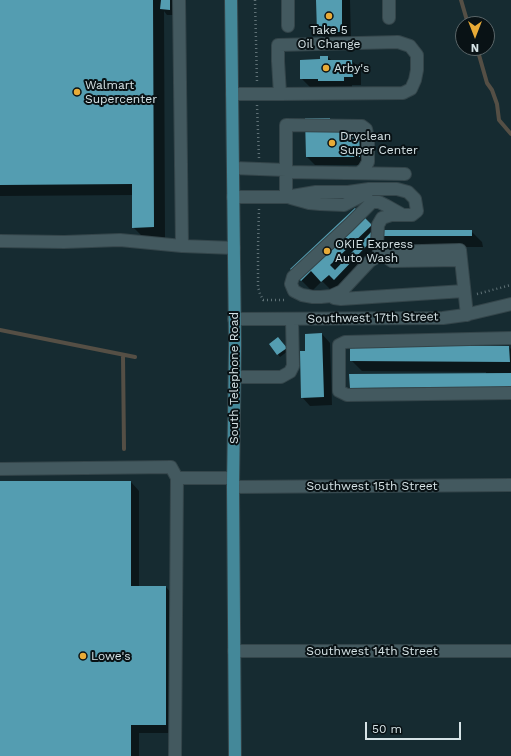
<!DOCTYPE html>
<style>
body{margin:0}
#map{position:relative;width:511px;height:756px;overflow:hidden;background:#162b31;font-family:"Work Sans",sans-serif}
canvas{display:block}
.north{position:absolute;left:455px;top:16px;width:40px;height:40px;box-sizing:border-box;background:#091215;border:1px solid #5b6669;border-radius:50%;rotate:180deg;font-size:11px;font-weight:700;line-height:16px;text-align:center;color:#d6e3e6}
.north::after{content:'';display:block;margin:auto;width:14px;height:18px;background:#e8ab37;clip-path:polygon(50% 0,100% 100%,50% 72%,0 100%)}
.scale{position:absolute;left:365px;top:722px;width:96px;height:18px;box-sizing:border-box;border:2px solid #d6e3e6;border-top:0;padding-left:5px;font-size:12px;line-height:14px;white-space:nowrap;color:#d6e3e6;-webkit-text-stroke:3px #091215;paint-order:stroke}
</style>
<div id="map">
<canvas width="511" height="756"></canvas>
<div class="north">N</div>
<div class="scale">50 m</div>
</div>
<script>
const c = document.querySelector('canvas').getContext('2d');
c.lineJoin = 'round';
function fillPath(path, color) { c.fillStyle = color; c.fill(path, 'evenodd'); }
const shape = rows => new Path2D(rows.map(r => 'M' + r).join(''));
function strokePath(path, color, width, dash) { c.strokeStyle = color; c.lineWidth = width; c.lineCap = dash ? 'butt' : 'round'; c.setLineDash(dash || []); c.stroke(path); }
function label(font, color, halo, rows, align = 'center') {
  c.font = font + ' "Work Sans",sans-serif'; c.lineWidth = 4; c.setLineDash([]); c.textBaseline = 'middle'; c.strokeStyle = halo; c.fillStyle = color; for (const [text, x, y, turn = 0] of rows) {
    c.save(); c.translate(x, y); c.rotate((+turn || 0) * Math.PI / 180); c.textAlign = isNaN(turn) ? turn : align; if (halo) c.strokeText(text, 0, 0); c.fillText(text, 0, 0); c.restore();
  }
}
const shadow = shape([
 [0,0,175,0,175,15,167,15,164,11,165,238,144,238,133,227,133,195,0,196],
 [317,0,350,0,351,40,326,40,318,32],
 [321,57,328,57,332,61,352,61,361,69,361,85,352,85,352,89,328,89,325,87,310,87,301,78,321,60],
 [330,119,338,127,359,131,368,139,368,165,315,165,307,157],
 [355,209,376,231,471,231,482,242,483,247,387,247,333,292,322,281,312,291,301,280],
 [322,334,330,343,332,405,310,406,302,397,306,352],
 [281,340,288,351,280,357,278,354],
 [509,347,511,349,511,398,362,399,351,387,486,374,486,372,362,371,351,360],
 [0,482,131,482,139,491,139,587,166,587,174,596,174,733,139,733,139,756,0,756]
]);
const stream = shape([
 [461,0,468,24],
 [477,48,487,83,492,90,497,104,499,120,511,134],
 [0,330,135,357],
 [123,355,124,449]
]);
const building = shape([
 [0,0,153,0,154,227,132,228,132,184,0,185],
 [161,0,170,0,170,10,160,9],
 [316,0,342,0,342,32,317,32],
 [320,56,328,56,328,60,352,60,353,77,344,77,344,81,318,81,318,79,300,79,300,60,320,59],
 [305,118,330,118,330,130,359,130,360,157,306,157],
 [355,208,372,225,330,265,335,270,373,230,472,230,472,236,376,236,334,280,329,275,321,282,311,271,301,281,290,269],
 [322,333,324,397,301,398,300,351,305,351,305,334],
 [278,337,287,348,277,355,269,344],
 [350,345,509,346,510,362,350,361],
 [511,373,511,387,350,388,349,374],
 [0,481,131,481,131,586,166,586,166,725,131,725,131,756,0,756]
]);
const path = shape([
 [255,0,257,82],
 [257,105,259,158],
 [259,209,258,247,258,287,260,294,263,300,286,300],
 [477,294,511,285]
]);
const minor = shape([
 [179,0,182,246],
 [288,0,288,26],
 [389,18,389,0],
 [232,94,280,94,403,93,411,89,415,80,417,70,417,55,410,46,398,42,278,45,278,61,280,94],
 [233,168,286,170],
 [286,172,405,174],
 [233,197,294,197],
 [286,197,316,192,348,192,369,189,397,189,408,192,415,199,417,211,412,215,403,215,387,206,379,202,372,202,349,225,293,277,291,284,294,291,302,295,313,297,321,297,331,296,342,291],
 [286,197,286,125,362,126,366,129,368,138,368,162,364,169,359,173],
 [291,198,309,203,320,204,344,205,367,193],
 [0,241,64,242,120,240,182,246,234,248],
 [385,252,385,256,392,261,461,260],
 [385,256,382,255,377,244,378,225,382,218,391,215,403,215],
 [334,298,341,299,464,291],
 [341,298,342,291,370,261,385,252,460,250,467,315],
 [234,319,443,318,465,315,511,304],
 [511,338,345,342,339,345,339,391,347,395,511,393],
 [235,377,281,377,290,372,293,366,292,319],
 [0,469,171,467,177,478,233,478],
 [233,487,511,485],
 [234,651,511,651],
 [175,756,177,478]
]);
const major = shape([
 [231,0,235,345,233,487,235,756]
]);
const markers = [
 [329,16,4,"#e8ab37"],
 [326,68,4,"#e8ab37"],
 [77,92,4,"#e8ab37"],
 [332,143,4,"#e8ab37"],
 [327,251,4,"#e8ab37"],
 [83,656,4,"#e8ab37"]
];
const poiNames = [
 ["Take 5",329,30,"center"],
 ["Oil Change",329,44,"center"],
 ["Arby's",334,68],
 ["Walmart",85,85],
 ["Supercenter",85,99],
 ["Dryclean",340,136],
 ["Super Center",340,150],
 ["OKIE Express",335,244],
 ["Auto Wash",335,258],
 ["Lowe's",91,656]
];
const streetNames = [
 ["Southwest 17th Street",373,318,-1],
 ["South Telephone Road",234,378,-90],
 ["Southwest 15th Street",372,486],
 ["Southwest 14th Street",372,651]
];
fillPath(shadow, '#0007');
strokePath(stream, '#554f45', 4);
fillPath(building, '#549db1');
strokePath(minor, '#34454a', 14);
strokePath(major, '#34454a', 14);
strokePath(path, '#5f7176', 2.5, [1, 3]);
strokePath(minor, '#43595f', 12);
strokePath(major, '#489', 12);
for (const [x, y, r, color] of markers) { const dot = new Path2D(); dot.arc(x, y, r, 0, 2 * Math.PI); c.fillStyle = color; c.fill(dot); strokePath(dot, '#091215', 1.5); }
label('12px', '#d6e3e6', '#091215', poiNames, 'left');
label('12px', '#d6e3e6', '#091215', streetNames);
</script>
